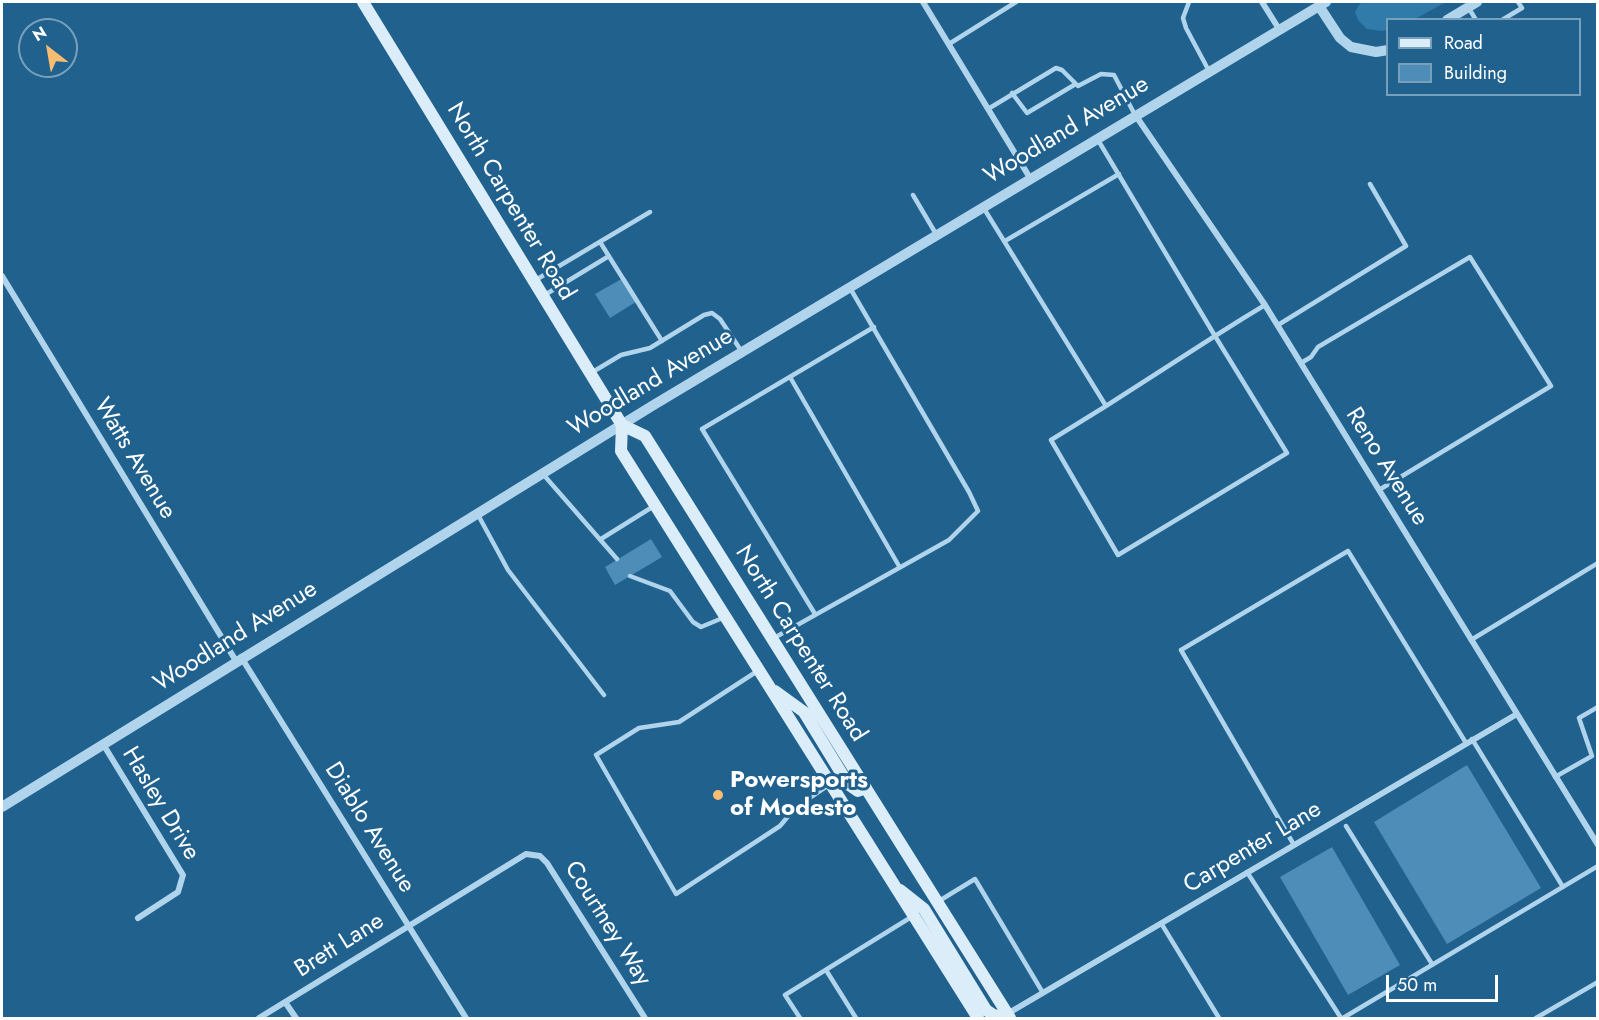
<!DOCTYPE html>
<style>
body{margin:0}
#map{position:relative;width:1599px;height:1020px;overflow:hidden;background:#20618e;font-family:Jost,sans-serif}
canvas{display:block}
.frame{position:absolute;inset:0;border:3px solid #fff;pointer-events:none}
.legend{position:absolute;left:1386px;top:18px;width:195px;height:78px;box-sizing:border-box;background:#20618e;border:2px solid #79a0bb;margin:0;padding:8px 10px;list-style:none;font-size:18px;color:#fff}
.legend li{display:flex;align-items:center;gap:12px;height:30px}
.legend b{width:30px;border:2px solid #79a0bb}
.north{position:absolute;left:18px;top:18px;width:60px;height:60px;box-sizing:border-box;background:#20618e;border:2px solid #79a0bb;border-radius:50%;rotate:329deg;font-size:16px;font-weight:700;line-height:24px;text-align:center;color:#fff}
.north::after{content:'';display:block;margin:auto;width:21px;height:27px;background:#fabc70;clip-path:polygon(50% 0,100% 100%,50% 72%,0 100%)}
.scale{position:absolute;left:1386px;top:975px;width:112px;height:27px;box-sizing:border-box;border:3px solid #fff;border-top:0;padding-left:8px;font-size:18px;line-height:21px;white-space:nowrap;color:#fff;-webkit-text-stroke:4px #20618e;paint-order:stroke}
</style>
<div id="map">
<canvas width="1599" height="1020"></canvas>
<div class="frame"></div>
<ul class="legend">
<li><b style="height:8px;background:#dbedf9"></b>Road</li>
<li><b style="height:16px;background:#4d8db8"></b>Building</li>
</ul>
<div class="north">N</div>
<div class="scale">50 m</div>
</div>
<script>
const c = document.querySelector('canvas').getContext('2d');
c.lineJoin = 'round';
function fillPath(path, color) { c.fillStyle = color; c.fill(path, 'evenodd'); }
const shape = rows => new Path2D(rows.map(r => 'M' + r).join(''));
function strokePath(path, color, width, dash) { c.strokeStyle = color; c.lineWidth = width; c.lineCap = dash ? 'butt' : 'round'; c.setLineDash(dash || []); c.stroke(path); }
function label(font, color, halo, rows, align = 'center') {
  c.font = font + ' Jost,sans-serif'; c.lineWidth = 6; c.setLineDash([]); c.textBaseline = 'middle'; c.strokeStyle = halo; c.fillStyle = color; for (const [text, x, y, turn = 0] of rows) {
    c.save(); c.translate(x, y); c.rotate((+turn || 0) * Math.PI / 180); c.textAlign = isNaN(turn) ? turn : align; if (halo) c.strokeText(text, 0, 0); c.fillText(text, 0, 0); c.restore();
  }
}
const green = shape([
 [1361,2,1446,2,1415,19,1388,20,1387,30,1382,31,1367,29,1358,20,1355,12]
]);
const building = shape([
 [625,277,639,300,610,318,595,294],
 [651,539,662,557,615,585,605,567],
 [1467,765,1541,888,1447,944,1374,822],
 [1332,847,1400,965,1348,995,1280,877]
]);
const service = shape([
 [1189,2,1183,18,1186,28,1209,71],
 [1468,7,1476,20],
 [1502,20,1522,8,1518,2],
 [949,44,1016,2],
 [1012,93,1027,113,1074,85],
 [988,109,1056,68,1062,70,1078,86,1101,74,1114,75,1135,115],
 [1098,140,1215,336,1287,453,1118,555,1051,440,1106,406,1215,336,1242,319,1265,305],
 [913,195,936,234],
 [983,207,1106,406],
 [1005,241,1119,174],
 [600,242,662,341],
 [534,281,650,212],
 [543,296,609,256],
 [1278,325,1406,246,1370,184],
 [1301,363,1311,357,1318,347,1470,257,1551,386,1379,490],
 [591,373,621,355,650,348,704,315,712,313,720,319,742,352],
 [790,377,899,566],
 [542,473,617,559],
 [477,513,508,570,604,695],
 [601,539,654,506],
 [630,576,670,591,693,622,701,627,725,617],
 [815,614,702,429,874,327],
 [774,638,949,540,978,511,969,492,850,288],
 [1471,640,1598,563],
 [759,670,679,722,639,728,596,755,676,894,780,826,795,808,829,785],
 [1472,739,1563,887],
 [1555,777,1592,756,1579,718,1598,707],
 [1346,826,1432,964],
 [1294,845,1181,650,1348,551,1466,743],
 [1247,872,1341,1018],
 [939,901,975,879,1043,993],
 [1161,923,1219,1018],
 [826,970,856,1018],
 [800,1018,785,995,913,916],
 [1343,1018,1598,866],
 [1536,1018,1598,982]
]);
const minor = shape([
 [923,2,1030,178],
 [1262,2,1279,29],
 [1136,116,1265,305,1598,845],
 [2,276,236,661],
 [241,657,466,1018],
 [103,744,183,875,178,892,138,918],
 [285,1002,296,1018],
 [1007,1014,1517,714],
 [259,1018,526,854,540,856,547,863,645,1018]
]);
const tertiary = shape([
 [1319,6,1340,38,1351,47,1376,52,1388,50],
 [1447,20,1477,2],
 [2,807,652,406,1326,2]
]);
const secondary = shape([
 [363,2,622,425,621,451,978,1018],
 [622,425,645,436,1010,1018],
 [775,691,804,712,848,784,858,791,866,788],
 [900,890,924,909,986,1010,995,1016,1007,1014]
]);
const markers = [
 [718,795,6,"#fabc70"]
];
const streetNames = [
 ["Woodland Avenue",1067,131,-31],
 ["North Carpenter Road",510,202,59],
 ["Woodland Avenue",651,383,-31],
 ["Watts Avenue",134,459,59],
 ["Reno Avenue",1386,467,58],
 ["Woodland Avenue",236,637,-32],
 ["North Carpenter Road",800,644,58],
 ["Hasley Drive",160,804,59],
 ["Diablo Avenue",369,828,58],
 ["Carpenter Lane",1253,848,-31],
 ["Courtney Way",607,924,58],
 ["Brett Lane",340,946,-32]
];
const poiNames = [
 ["Powersports",730,781],
 ["of Modesto",730,809]
];
fillPath(green, '#317baa');
fillPath(building, '#4d8db8');
strokePath(service, '#afd4ec', 4.5);
strokePath(minor, '#afd4ec', 6);
strokePath(tertiary, '#afd4ec', 10);
strokePath(secondary, '#dbedf9', 12);
for (const [x, y, r, color] of markers) { const dot = new Path2D(); dot.arc(x, y, r, 0, 2 * Math.PI); c.fillStyle = color; c.fill(dot); strokePath(dot, '#20618e', 2); }
label('24px', '#fff', '#20618e', streetNames);
label('bold 24px', '#fff', '#20618e', poiNames, 'left');
</script>
